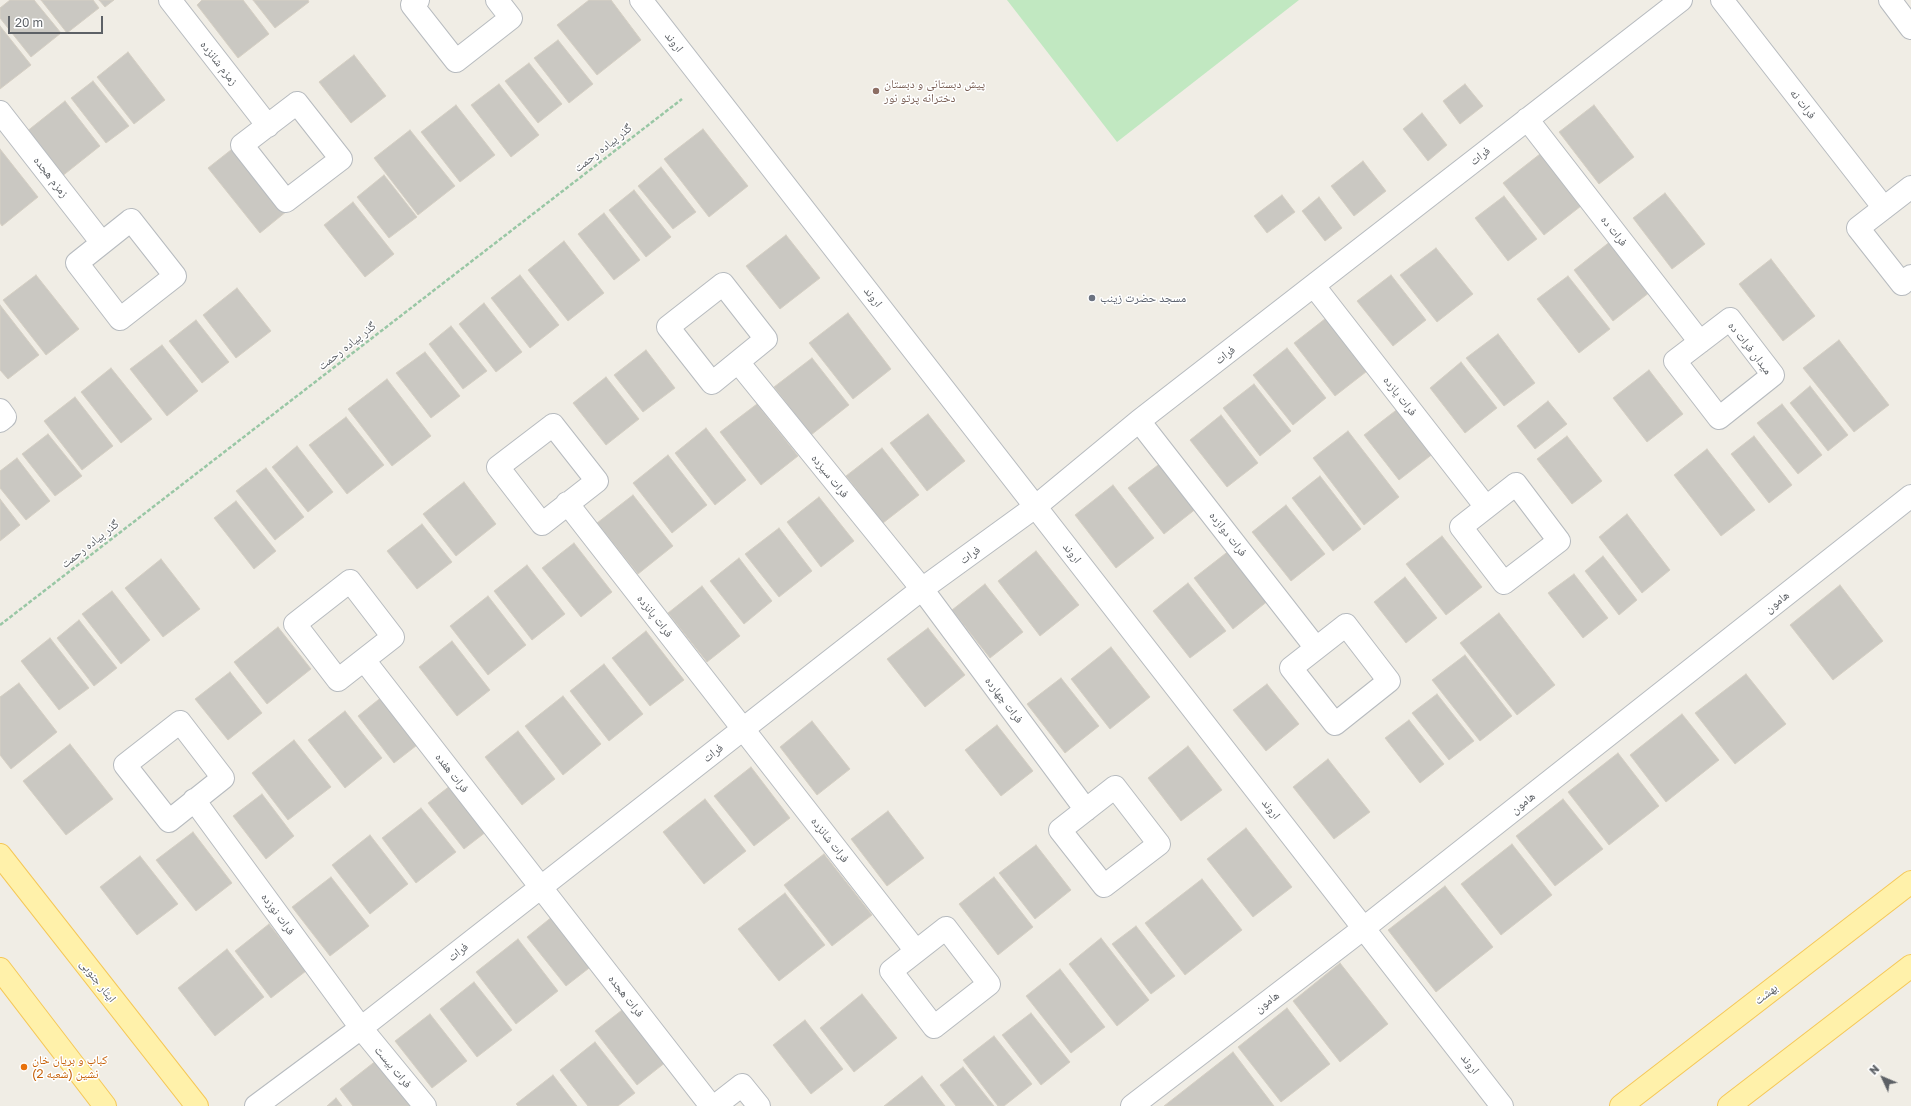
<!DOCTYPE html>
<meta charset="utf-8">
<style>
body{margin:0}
#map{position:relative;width:1911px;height:1106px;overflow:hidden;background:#f0ede5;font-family:"Golos Text",sans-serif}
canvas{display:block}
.north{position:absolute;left:1863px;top:1058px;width:40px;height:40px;-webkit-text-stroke:3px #fff;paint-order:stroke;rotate:314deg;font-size:11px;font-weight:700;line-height:16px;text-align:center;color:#5d6166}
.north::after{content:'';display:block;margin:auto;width:14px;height:18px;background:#5d6166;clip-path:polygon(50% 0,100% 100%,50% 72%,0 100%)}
.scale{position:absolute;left:8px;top:16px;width:95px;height:18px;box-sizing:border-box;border:2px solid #5d6166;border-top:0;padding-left:5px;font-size:12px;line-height:14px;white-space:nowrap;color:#5d6166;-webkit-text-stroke:3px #fff;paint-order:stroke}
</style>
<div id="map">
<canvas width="1911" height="1106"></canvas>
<div class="north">N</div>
<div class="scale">20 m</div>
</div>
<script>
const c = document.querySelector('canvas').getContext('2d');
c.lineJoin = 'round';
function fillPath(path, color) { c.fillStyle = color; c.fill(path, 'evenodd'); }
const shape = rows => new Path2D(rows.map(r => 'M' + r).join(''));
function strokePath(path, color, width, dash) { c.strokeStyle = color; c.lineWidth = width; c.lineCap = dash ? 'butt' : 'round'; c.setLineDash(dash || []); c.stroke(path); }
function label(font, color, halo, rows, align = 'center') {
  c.font = font + ' "Golos Text","Noto Naskh Arabic",sans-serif'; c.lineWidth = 3; c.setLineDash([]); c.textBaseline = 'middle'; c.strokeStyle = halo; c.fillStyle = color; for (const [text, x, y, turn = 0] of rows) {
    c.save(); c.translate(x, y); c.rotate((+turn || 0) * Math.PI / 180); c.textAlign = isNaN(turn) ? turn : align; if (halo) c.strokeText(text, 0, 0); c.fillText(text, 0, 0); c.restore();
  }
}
const green = shape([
 [1007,0,1299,0,1117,142]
]);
const building = shape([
 [10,0,34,0,61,33,31,57,0,18,0,8,10,0],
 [41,0,93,0,99,8,67,33,41,0],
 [99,0,114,0,105,7,99,0],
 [202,0,243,0,269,34,238,58,197,5,202,0],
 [253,0,308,0,309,2,275,28,253,0],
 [589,0,611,0,641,40,597,75,557,25,589,0],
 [0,26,31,65,0,89,0,26],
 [558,40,593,84,569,103,534,58,558,40],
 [128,52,165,100,134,124,97,77,128,52],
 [354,55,386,96,351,123,319,82,354,55],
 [529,63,562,104,538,123,505,81,529,63],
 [93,81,129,126,106,143,71,98,93,81],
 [499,84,539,135,511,157,471,105,499,84],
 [1465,84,1483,106,1460,124,1443,101,1465,84],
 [65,101,100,146,61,177,26,132,65,101],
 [456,105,495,155,460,182,421,132,456,105],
 [1594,105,1634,157,1599,184,1559,132,1594,105],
 [1422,113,1447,145,1428,161,1403,129,1422,113],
 [703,129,748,186,709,217,664,159,703,129],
 [410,130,455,186,418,215,374,158,410,130],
 [236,146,287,211,260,233,208,168,236,146],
 [0,149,38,197,2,226,0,223,0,149],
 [1540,154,1581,206,1544,235,1503,183,1540,154],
 [1363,161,1386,191,1354,216,1331,186,1363,161],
 [661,167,696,212,673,229,638,186,661,167],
 [384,175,417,217,389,238,357,197,384,175],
 [634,190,671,237,646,257,609,210,634,190],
 [1665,193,1705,244,1672,269,1633,218,1665,193],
 [1282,195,1295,212,1267,233,1254,216,1282,195],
 [1504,196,1537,239,1508,261,1475,218,1504,196],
 [1319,197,1342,228,1325,241,1302,211,1319,197],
 [353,202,394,254,365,277,324,225,353,202],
 [604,213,640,260,614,280,578,234,604,213],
 [786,235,820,278,780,309,746,266,786,235],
 [564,241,604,293,568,321,528,270,564,241],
 [1611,241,1650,292,1613,321,1574,270,1611,241],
 [1436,248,1473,294,1437,322,1400,275,1436,248],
 [1771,259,1815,316,1783,341,1739,284,1771,259],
 [36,275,79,329,46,355,3,300,36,275],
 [520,275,559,325,530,348,491,298,520,275],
 [1391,275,1426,320,1393,346,1357,301,1391,275],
 [1568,276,1610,329,1579,353,1537,299,1568,276],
 [237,288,271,331,236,358,203,315,237,288],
 [484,303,522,352,496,372,459,324,484,303],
 [0,305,39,355,8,379,0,370,0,305],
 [848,313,891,369,853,399,809,343,848,313],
 [1330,315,1371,368,1335,396,1294,343,1330,315],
 [196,320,229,362,202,383,169,341,196,320],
 [451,326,487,371,463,389,429,344,451,326],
 [1498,334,1535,383,1504,406,1466,358,1498,334],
 [1839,340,1889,405,1854,432,1803,368,1839,340],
 [162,345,198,391,167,416,130,369,162,345],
 [1287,348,1326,398,1293,425,1253,375,1287,348],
 [646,350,675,388,643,412,614,375,646,350],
 [425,352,460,396,431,418,396,373,425,352],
 [812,358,849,405,811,435,774,387,812,358],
 [1461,362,1497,408,1465,433,1430,388,1461,362],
 [111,368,152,419,121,443,81,392,111,368],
 [1649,370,1683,414,1647,442,1613,398,1649,370],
 [606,377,639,419,606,445,573,403,606,377],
 [387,379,431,436,392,466,348,409,387,379],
 [1254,384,1291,431,1260,456,1223,408,1254,384],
 [1810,386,1848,435,1828,451,1790,403,1810,386],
 [75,397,113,446,82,470,44,421,75,397],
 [1548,401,1567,424,1535,449,1517,426,1548,401],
 [757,404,798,456,761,485,720,432,757,404],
 [1782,404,1822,455,1798,474,1757,423,1782,404],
 [1399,408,1434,453,1399,480,1364,435,1399,408],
 [928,414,965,461,927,491,890,443,928,414],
 [1221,415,1258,463,1227,487,1190,440,1221,415],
 [346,417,384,465,347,494,309,445,346,417],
 [706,428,746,480,715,505,675,453,706,428],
 [1348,431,1399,497,1364,525,1313,458,1348,431],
 [48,434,82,476,55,496,22,454,48,434],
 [1567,436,1602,481,1572,504,1537,459,1567,436],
 [1754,436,1792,485,1769,503,1731,454,1754,436],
 [297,446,333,492,308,512,272,467,297,446],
 [882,448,919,495,883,523,846,476,882,448],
 [1707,449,1755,510,1721,536,1674,475,1707,449],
 [668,455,707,505,672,533,633,483,668,455],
 [17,458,50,501,26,520,0,488,0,471,17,458],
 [1162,462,1197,508,1164,534,1128,488,1162,462],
 [266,468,304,517,275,540,236,491,266,468],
 [1320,476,1361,529,1333,551,1292,498,1320,476],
 [464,482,496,524,456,556,423,514,464,482],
 [1113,485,1154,538,1116,568,1075,515,1113,485],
 [633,495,673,546,638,574,597,523,633,495],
 [819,497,854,541,821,567,787,522,819,497],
 [0,499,20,525,0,541,0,499],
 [236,501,276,551,254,569,214,518,236,501],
 [1286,505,1325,554,1291,581,1252,532,1286,505],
 [1627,514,1670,570,1642,593,1599,537,1627,514],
 [422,524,452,562,417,589,387,551,422,524],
 [779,528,812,571,779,597,745,554,779,528],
 [1442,536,1482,587,1446,615,1406,564,1442,536],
 [574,543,612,592,581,617,542,568,574,543],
 [1230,550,1269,600,1233,629,1194,578,1230,550],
 [1036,551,1079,605,1040,636,998,581,1036,551],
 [1603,556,1637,600,1619,615,1585,571,1603,556],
 [739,558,772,601,744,624,710,581,739,558],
 [161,559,200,609,163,637,125,588,161,559],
 [527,565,565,614,532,640,494,591,527,565],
 [1574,574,1608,618,1583,638,1548,593,1574,574],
 [1405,577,1437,618,1406,643,1374,602,1405,577],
 [1188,583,1226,631,1190,658,1153,611,1188,583],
 [985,584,1023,632,990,658,952,610,985,584],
 [1840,585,1883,641,1833,680,1790,625,1840,585],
 [702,586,740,636,707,662,668,613,702,586],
 [112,591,150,640,121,664,82,614,112,591],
 [488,596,526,645,488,675,450,626,488,596],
 [1499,613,1555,685,1517,715,1460,643,1499,613],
 [79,620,117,668,94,686,57,638,79,620],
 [278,627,311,669,267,704,234,662,278,627],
 [928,628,965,675,925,707,887,659,928,628],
 [646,631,684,680,650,706,612,658,646,631],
 [50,638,89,688,59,710,21,661,50,638],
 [452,641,490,690,457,716,419,667,452,641],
 [1111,647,1150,697,1110,729,1071,679,1111,647],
 [1465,655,1512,716,1480,741,1432,680,1465,655],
 [604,664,643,714,609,741,570,691,604,664],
 [230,672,262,713,228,740,195,699,230,672],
 [1746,674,1786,724,1735,764,1695,713,1746,674],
 [1061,678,1099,726,1065,753,1027,704,1061,678],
 [19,683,57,732,11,769,0,755,0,697,19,683],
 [1267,684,1299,724,1266,751,1233,710,1267,684],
 [393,688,430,735,394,763,358,716,393,688],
 [1437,694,1474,741,1449,760,1412,713,1437,694],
 [563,696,601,744,563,775,525,726,563,696],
 [345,711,382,758,345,788,308,740,345,711],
 [1682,714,1719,760,1666,802,1630,755,1682,714],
 [1409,720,1444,764,1420,783,1385,738,1409,720],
 [812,721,850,769,817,795,780,747,812,721],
 [997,725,1033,771,1001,796,965,750,997,725],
 [518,731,555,779,522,805,485,757,518,731],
 [294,740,331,787,288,820,252,773,294,740],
 [70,744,113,799,66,835,23,781,70,744],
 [1188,746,1222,790,1181,821,1148,778,1188,746],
 [1618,753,1659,806,1609,845,1568,792,1618,753],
 [1328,759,1370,812,1334,839,1293,787,1328,759],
 [751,767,790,818,754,846,714,796,751,767],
 [464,775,500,821,464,849,428,803,464,775],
 [262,794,294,836,266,859,233,816,262,794],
 [705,799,746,851,704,884,663,832,705,799],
 [1563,799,1603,849,1555,886,1516,836,1563,799],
 [421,808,456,852,416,883,382,838,421,808],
 [888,811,924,858,887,886,851,839,888,811],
 [1246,828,1292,887,1253,917,1207,859,1246,828],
 [193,832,232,883,196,911,156,860,193,832],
 [370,835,408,884,370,914,332,865,370,835],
 [1512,844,1552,895,1501,935,1461,884,1512,844],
 [1036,845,1071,890,1035,919,999,873,1036,845],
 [824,854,872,915,832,946,784,885,824,854],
 [140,856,178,904,137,935,100,887,140,856],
 [331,877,369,926,330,956,292,907,331,877],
 [994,877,1033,927,998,955,959,904,994,877],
 [1202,879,1242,930,1185,975,1145,923,1202,879],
 [1445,886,1493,947,1436,992,1388,930,1445,886],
 [785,893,825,945,779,981,738,929,785,893],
 [563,908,602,958,566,986,527,937,563,908],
 [269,924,306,971,271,998,235,951,269,924],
 [1136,926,1175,976,1151,994,1112,944,1136,926],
 [1101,938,1149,1000,1117,1026,1069,964,1101,938],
 [518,939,558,991,516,1024,476,972,518,939],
 [227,949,264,997,215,1036,178,988,227,949],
 [1340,963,1388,1024,1340,1062,1293,1001,1340,963],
 [1060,969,1105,1027,1071,1053,1026,996,1060,969],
 [474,982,512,1030,477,1057,440,1009,474,982],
 [862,994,897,1038,854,1072,820,1028,862,994],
 [635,1000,676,1054,637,1085,595,1031,635,1000],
 [1287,1008,1330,1064,1281,1102,1238,1047,1287,1008],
 [1031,1013,1070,1062,1041,1085,1002,1035,1031,1013],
 [430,1014,467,1061,432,1088,395,1041,430,1014],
 [805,1020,843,1069,811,1094,773,1045,805,1020],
 [994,1036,1032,1084,1004,1106,998,1106,963,1060,994,1036],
 [595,1042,635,1093,618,1106,588,1106,560,1070,595,1042],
 [1233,1052,1274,1106,1164,1106,1233,1052],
 [377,1060,412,1106,353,1106,340,1089,377,1060],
 [963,1067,994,1106,956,1106,940,1085,963,1067],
 [553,1075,577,1106,518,1106,516,1104,553,1075],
 [922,1076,945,1106,884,1106,922,1076],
 [336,1098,342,1106,327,1106,336,1098]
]);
const path = shape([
 [0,625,682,99]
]);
const minor = shape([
 [170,0,268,126],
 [418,0,412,5,456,61,511,18,497,0],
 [641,0,1502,1106],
 [1722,0,1884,208],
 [1890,0,1911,28],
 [297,103,341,159,286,201,242,145,297,103],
 [0,112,102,243],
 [1527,119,1700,342],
 [1911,187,1858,228,1902,284,1911,276],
 [131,220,175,276,120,319,77,263,131,220],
 [723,284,766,339,712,383,668,327,723,284],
 [1314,286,1486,507],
 [1730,319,1773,375,1719,418,1675,361,1730,319],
 [738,362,922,589,1086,810],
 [0,410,5,417,0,421],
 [1139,421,1316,648],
 [553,425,597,481,542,524,498,467,553,425],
 [1516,484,1559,541,1504,583,1461,527,1516,484],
 [567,503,916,951],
 [350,581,393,637,338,680,295,624,350,581],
 [1346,625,1389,681,1335,724,1291,668,1346,625],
 [364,660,711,1106],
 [180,722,223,778,169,821,125,765,180,722],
 [1115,787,1159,844,1104,886,1060,830,1115,787],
 [194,800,361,1028,425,1106],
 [946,928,989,984,934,1027,891,971,946,928],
 [256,1106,361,1028,922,589,1035,507,1139,421,1681,0],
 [715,1106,742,1085,759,1106],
 [1132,1106,1364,928,1911,496]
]);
const major = shape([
 [0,855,197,1106],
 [0,969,105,1106],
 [1621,1106,1911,882],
 [1729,1106,1911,966]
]);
const markers = [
 [876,91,4,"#8d6e63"],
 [1092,298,4,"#6b7280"],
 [24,1067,4,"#e8710a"]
];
const streetNames = [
 ["اروند",674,42,52],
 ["زمزم شانزده",219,63,52],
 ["فرات نه",1803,104,52],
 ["گذر پیاده رحمت",603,148,-38],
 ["فرات",1480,156,-38],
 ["زمزم هجده",51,177,52],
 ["فرات ده",1614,231,52],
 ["اروند",873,297,52],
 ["گذر پیاده رحمت",347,346,-38],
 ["میدان فرات ده",1750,348,52],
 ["فرات",1225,355,-38],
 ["فرات یازده",1400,396,52],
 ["فرات سیزده",830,476,51],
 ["فرات دوازده",1228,534,52],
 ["گذر پیاده رحمت",90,544,-38],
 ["اروند",1072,553,52],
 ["فرات",970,555,-36],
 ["هامون",1777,602,-38],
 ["فرات پانزده",655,616,52],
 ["فرات چهارده",1004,700,53],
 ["فرات",713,753,-38],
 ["فرات هفده",452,773,52],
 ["هامون",1523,803,-38],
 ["اروند",1271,809,52],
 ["فرات شانزده",830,840,52],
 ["فرات نوزده",278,914,54],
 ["فرات",458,952,-38],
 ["ایثار جنوبی",98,981,52],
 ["بهشت",1766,994,-38],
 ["فرات هجده",626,996,52],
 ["هامون",1267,1002,-37],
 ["اروند",1470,1064,52],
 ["فرات بیست",393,1067,50]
];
const educationNames = [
 ["پیش دبستانی و دبستان",884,84],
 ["دخترانه پرتو نور",884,98]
];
const worshipNames = [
 ["مسجد حضرت زینب",1100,298]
];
const foodNames = [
 ["کباب و بریان خان",32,1060],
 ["نشین (شعبه 2)",32,1074]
];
fillPath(green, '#c1e8c1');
fillPath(building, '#cac8c2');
strokePath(building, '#d5cfc3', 1);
strokePath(minor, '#b7bbbf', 24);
strokePath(major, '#f5c858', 24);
strokePath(path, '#99c7a5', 2.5, [4, 2]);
strokePath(minor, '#fff', 22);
strokePath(major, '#fff1aa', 22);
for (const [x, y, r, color] of markers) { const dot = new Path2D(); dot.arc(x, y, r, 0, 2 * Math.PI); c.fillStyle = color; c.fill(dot); strokePath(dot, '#fff', 1.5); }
label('12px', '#5d6166', '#fff', streetNames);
label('12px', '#785e54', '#fff', educationNames, 'left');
label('12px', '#5b616d', '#fff', worshipNames, 'left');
label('12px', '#c56008', '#fff', foodNames, 'left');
</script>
